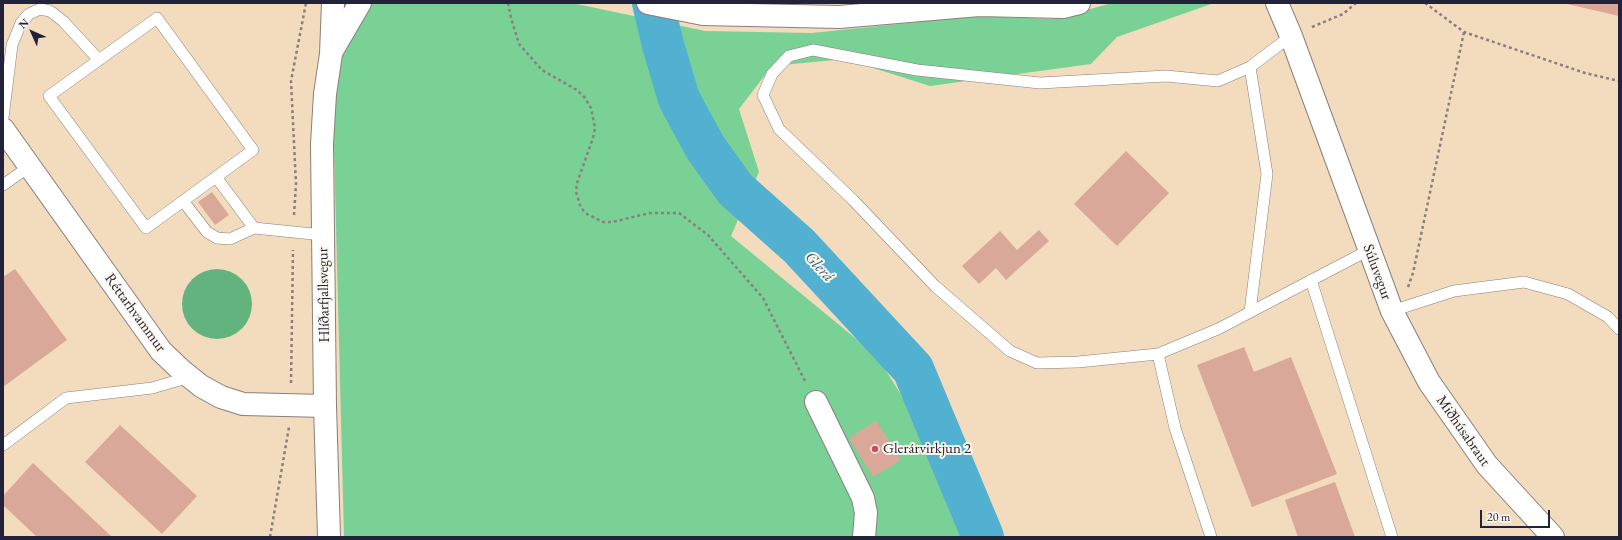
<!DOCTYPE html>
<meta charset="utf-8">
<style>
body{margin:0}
#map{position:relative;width:1622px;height:540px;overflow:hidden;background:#f2dcbd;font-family:"EB Garamond",serif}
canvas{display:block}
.frame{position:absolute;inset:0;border:4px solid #22223b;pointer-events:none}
.north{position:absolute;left:12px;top:12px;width:40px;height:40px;-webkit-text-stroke:3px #fbf7ec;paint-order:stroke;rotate:315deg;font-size:11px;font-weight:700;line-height:16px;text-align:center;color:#22223b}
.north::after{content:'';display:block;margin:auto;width:14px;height:18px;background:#22223b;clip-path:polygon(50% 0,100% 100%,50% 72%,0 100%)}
.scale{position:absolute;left:1480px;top:510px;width:70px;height:18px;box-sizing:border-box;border:2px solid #22223b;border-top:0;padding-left:5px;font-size:12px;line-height:14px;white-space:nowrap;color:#22223b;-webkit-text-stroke:3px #fbf7ec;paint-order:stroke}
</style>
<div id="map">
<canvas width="1622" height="540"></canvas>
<div class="frame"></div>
<div class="north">N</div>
<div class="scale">20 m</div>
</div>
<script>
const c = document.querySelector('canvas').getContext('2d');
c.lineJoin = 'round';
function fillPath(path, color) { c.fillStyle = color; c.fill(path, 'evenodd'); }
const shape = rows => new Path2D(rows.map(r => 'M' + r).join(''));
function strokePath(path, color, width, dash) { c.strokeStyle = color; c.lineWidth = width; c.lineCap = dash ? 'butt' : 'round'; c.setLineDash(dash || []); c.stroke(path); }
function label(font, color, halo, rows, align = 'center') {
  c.font = font + ' "EB Garamond",serif'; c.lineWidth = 4; c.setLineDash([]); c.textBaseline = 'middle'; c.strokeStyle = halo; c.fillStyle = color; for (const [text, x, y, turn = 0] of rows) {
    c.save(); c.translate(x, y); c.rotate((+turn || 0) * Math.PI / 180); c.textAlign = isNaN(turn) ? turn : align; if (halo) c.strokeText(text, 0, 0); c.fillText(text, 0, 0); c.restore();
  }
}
const green = shape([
 [372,3,572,3,705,31,812,33,975,16,1054,19,1112,3,1214,3,1117,37,1091,64,930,86,845,59,772,66,739,109,759,172,731,236,877,356,934,448,971,537,344,537,333,109,342,53]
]);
const forest = shape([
 '182 304a35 35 0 1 1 70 0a35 35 0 1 1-70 0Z'
]);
const river = shape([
 [653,3,663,45,679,99,705,147,735,189,799,246,913,369,983,537]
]);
const building = shape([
 [1567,3,1619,3,1619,16,1567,4],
 [1126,151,1169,193,1117,246,1074,204],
 [212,192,229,215,215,225,198,202],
 [1039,230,1049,241,1006,280,996,268,979,284,962,266,1000,231,1017,250],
 [15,269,67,340,3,387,3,277],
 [1244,347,1254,372,1291,357,1337,474,1252,507,1197,365],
 [876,421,901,460,873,477,849,438],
 [120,425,197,496,162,534,85,462],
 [33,463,111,536,109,537,37,537,3,505,3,496],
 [1335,482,1355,537,1298,537,1285,500]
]);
const path = shape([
 [508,3,511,18,519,44,542,70,577,90,585,98,591,108,595,128,593,138,577,183,576,192,581,208,587,214,603,222,612,222,650,213,679,213,708,235,763,298,806,383],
 [1425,3,1464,32,1585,73,1619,81],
 [1312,27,1343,14,1356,3],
 [294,215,296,184,291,81,306,3],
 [1408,287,1413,273,1464,32],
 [291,383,293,250],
 [270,537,289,427]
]);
const lane = shape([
 [157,18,253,150,146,228,49,96,157,18],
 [1291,36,1250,67,1218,81,1166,76,1040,83,917,70,813,50,789,56,772,74,763,95,779,129,853,200,935,286,1010,351,1037,363,1078,362,1158,354,1218,329,1369,250],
 [1250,67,1267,174,1250,312],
 [3,118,12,45,21,23,29,14,40,9,50,11,63,21,99,60],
 [216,177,254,228],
 [3,185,30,166],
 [183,201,207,232,217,238,230,239,254,228,323,235],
 [1311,280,1392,537],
 [1392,311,1454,291,1524,282,1568,294,1608,317,1619,329],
 [1158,354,1175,428,1211,537],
 [3,445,66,398,152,388,190,377]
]);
const street = shape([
 [3,129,161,351,181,370,201,386,221,397,243,404,325,406],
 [816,402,863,498,866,513,864,537]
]);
const secondary = shape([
 [648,3,703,14,839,17,979,5,1063,7,1079,3],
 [1277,3,1291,36,1392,311,1429,382,1487,465,1553,537],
 [332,51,360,3],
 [329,537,325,406,322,144,325,94,331,54,333,3]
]);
const markers = [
 [875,449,4,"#d1495b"]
];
const streetNames = [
 ["Súluvegur",1377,272,70],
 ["Hlíðarfjallsvegur",324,295,-91],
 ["Réttarhvammur",135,313,54],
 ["Miðhúsabraut",1463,431,55]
];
const poiNames = [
 ["Glerárvirkjun 2",883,449]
];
const waterNames = [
 ["Glerá",819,267,47]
];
fillPath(green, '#7ad196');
fillPath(forest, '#63b37f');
strokePath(river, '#52b0d0', 42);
fillPath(building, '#d9a899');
strokePath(lane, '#8a7f7c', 12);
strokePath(street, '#8a7f7c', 24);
strokePath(secondary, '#8a7f7c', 24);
strokePath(path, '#8a7f7c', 2.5, [3, 3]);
strokePath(lane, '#fff', 11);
strokePath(street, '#fff', 22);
strokePath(secondary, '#fff', 22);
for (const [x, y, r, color] of markers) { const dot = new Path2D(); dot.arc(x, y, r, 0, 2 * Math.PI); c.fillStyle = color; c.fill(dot); strokePath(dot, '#fbf7ec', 1.5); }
label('15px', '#22223b', '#fbf7ec', streetNames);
label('15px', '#22223b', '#fbf7ec', poiNames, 'left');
label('italic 16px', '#355b77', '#fbf7ec', waterNames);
</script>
